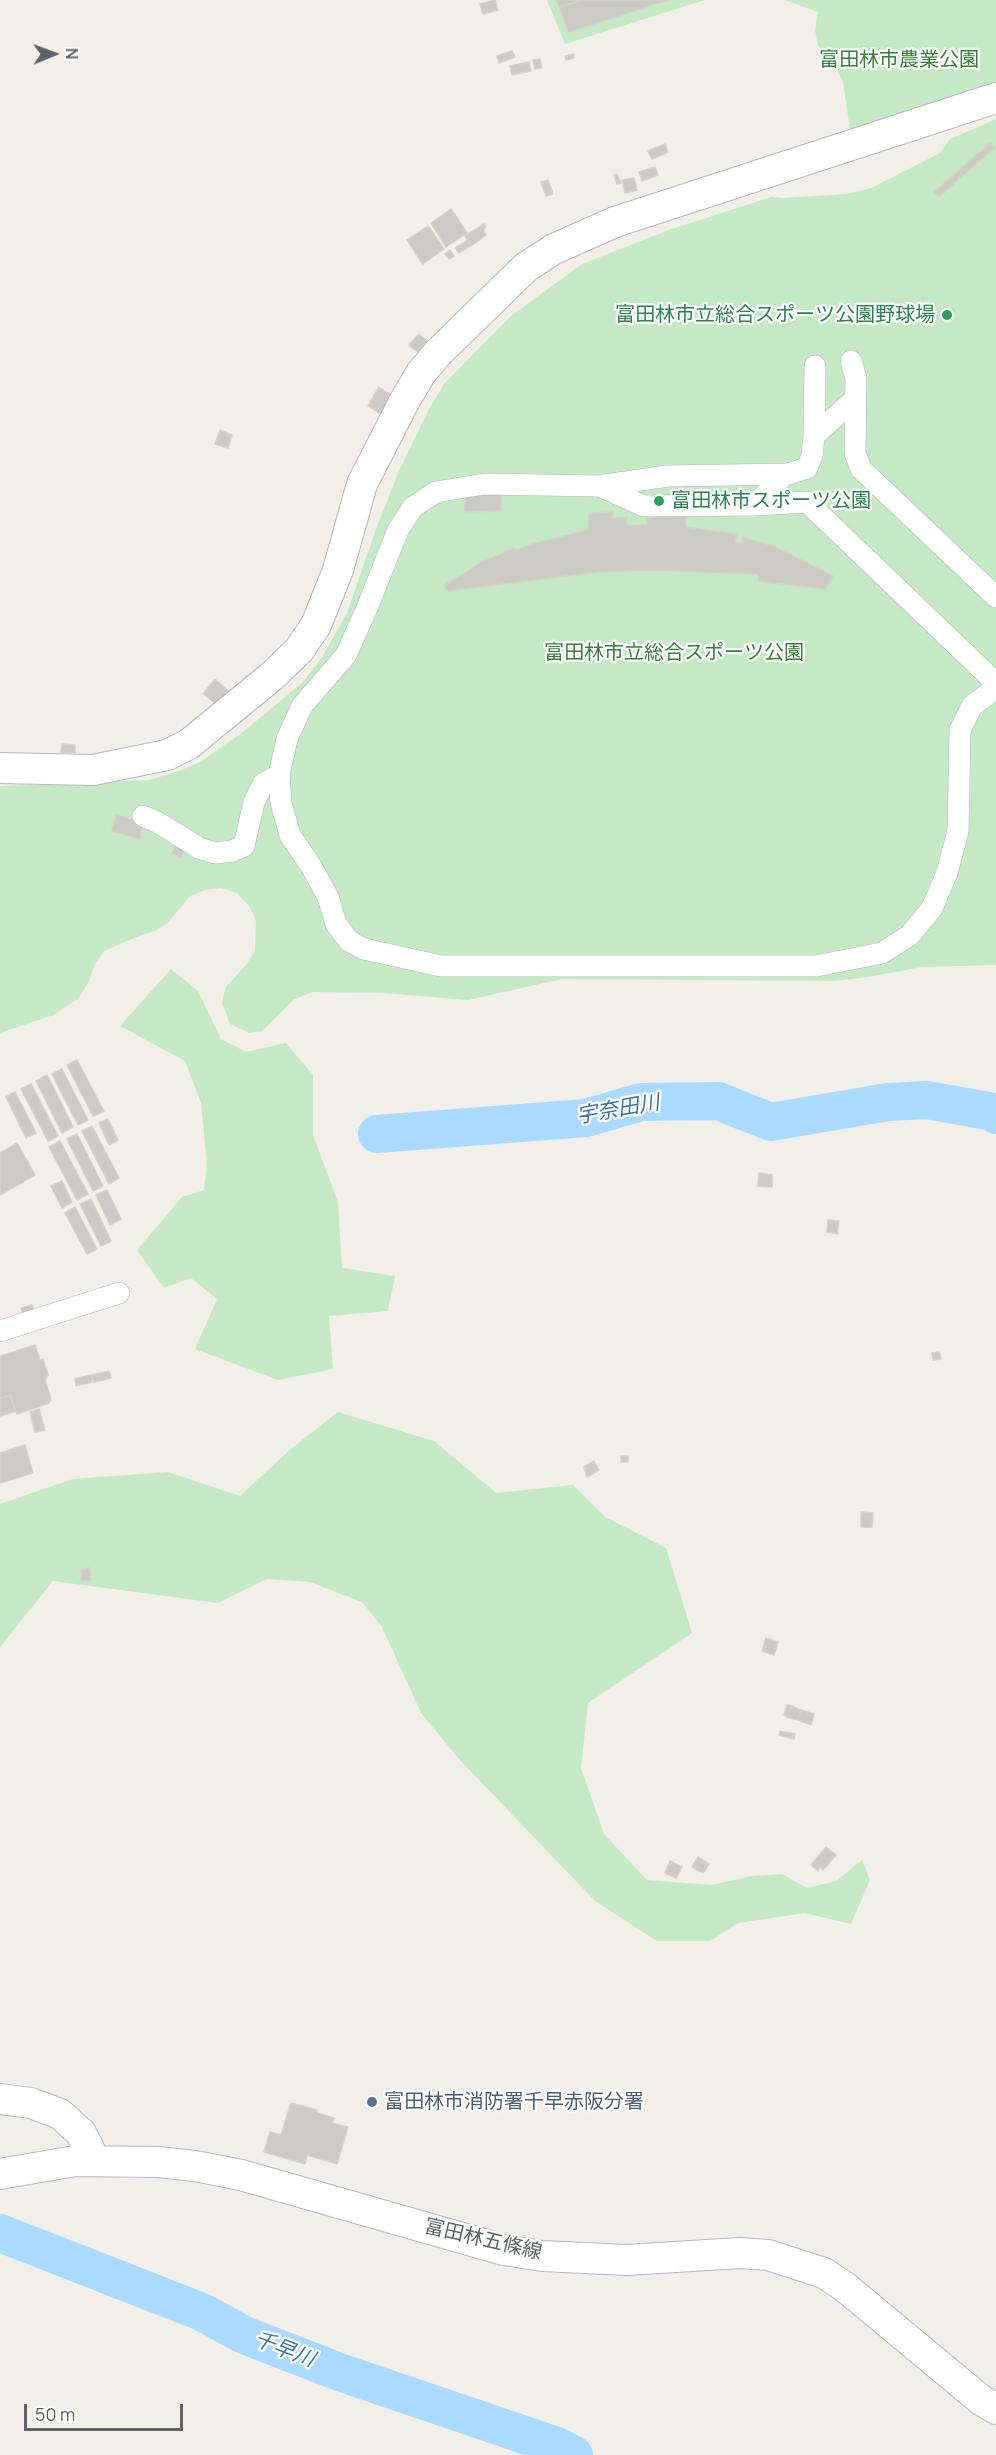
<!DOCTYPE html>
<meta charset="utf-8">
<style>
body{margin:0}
#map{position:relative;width:996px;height:2455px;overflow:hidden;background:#f1efe8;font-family:Manrope,sans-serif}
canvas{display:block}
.north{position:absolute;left:24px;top:24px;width:60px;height:60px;-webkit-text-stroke:4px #fff;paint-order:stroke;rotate:89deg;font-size:16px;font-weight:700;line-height:24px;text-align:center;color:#5f6368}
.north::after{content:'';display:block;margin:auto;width:21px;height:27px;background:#5f6368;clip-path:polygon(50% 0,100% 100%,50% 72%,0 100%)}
.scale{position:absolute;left:24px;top:2404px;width:159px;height:27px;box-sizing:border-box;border:3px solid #5f6368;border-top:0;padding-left:8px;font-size:18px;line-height:21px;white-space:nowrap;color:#5f6368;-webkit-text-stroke:4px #fff;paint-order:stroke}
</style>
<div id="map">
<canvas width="996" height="2455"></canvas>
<div class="north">N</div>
<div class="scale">50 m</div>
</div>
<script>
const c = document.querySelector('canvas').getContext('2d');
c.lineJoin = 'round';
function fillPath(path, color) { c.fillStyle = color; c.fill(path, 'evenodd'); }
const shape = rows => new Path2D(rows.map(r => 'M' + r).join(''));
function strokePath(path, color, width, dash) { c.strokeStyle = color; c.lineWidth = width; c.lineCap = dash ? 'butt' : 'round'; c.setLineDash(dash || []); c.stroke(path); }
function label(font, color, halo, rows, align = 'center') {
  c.font = font + ' Manrope,"Noto Sans JP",sans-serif'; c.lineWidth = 4.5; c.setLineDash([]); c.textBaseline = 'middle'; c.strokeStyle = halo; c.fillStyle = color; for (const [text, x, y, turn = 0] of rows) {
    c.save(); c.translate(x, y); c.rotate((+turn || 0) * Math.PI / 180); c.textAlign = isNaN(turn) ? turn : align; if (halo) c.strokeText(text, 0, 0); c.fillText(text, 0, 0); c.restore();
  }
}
const green = shape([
 [547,0,705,0,565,44],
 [785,0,996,0,996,89,851,136,843,82,834,65,818,46,815,30,818,12],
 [996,119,996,965,921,967,868,977,834,981,562,979,468,1000,384,993,312,992,293,1000,262,1031,249,1033,230,1024,222,1003,225,988,246,965,255,951,256,921,250,907,237,893,221,888,205,890,190,896,168,923,155,931,139,936,104,951,95,964,88,983,78,999,53,1015,0,1033,0,786,149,780,179,771,200,762,243,732,303,682,322,657,347,613,376,529,399,471,428,411,444,384,511,316,582,264,666,231,771,197,783,198,847,194,871,188,940,153,950,139],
 [171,969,198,991,221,1039,246,1052,286,1043,313,1075,313,1135,338,1202,342,1268,395,1276,388,1311,329,1316,333,1369,278,1380,195,1349,217,1299,191,1278,164,1288,137,1250,182,1197,204,1190,207,1165,201,1103,185,1061,120,1026],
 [338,1412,434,1441,496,1493,573,1485,605,1517,666,1548,692,1633,588,1703,581,1768,604,1834,647,1880,711,1885,753,1876,782,1874,807,1888,836,1881,862,1860,870,1880,851,1924,805,1913,738,1923,710,1941,657,1941,595,1901,459,1759,421,1713,382,1627,362,1602,310,1582,267,1579,218,1603,53,1581,0,1647,0,1504,73,1479,168,1472,240,1496,292,1448]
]);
const river = shape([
 [377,1134,586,1118,641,1102,718,1101,771,1122,888,1102,927,1100,994,1112,996,1115],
 [0,2233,202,2312,244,2335,342,2373,557,2446,574,2455]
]);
const building = shape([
 [495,0,498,10,483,14,480,4,495,0],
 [557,0,581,0,559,7,557,0],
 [583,0,669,0,568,32,560,7,583,0],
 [512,51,515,57,499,63,497,56,512,51],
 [573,54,574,58,566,60,565,56,573,54],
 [540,59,542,68,535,69,533,60,540,59],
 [529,62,531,71,512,75,510,66,529,62],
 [990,143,994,148,939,197,934,192,990,143],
 [665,144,668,152,652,159,648,151,665,144],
 [655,167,658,175,642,181,639,172,655,167],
 [617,174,621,183,617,184,614,175,617,174],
 [634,178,637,190,625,193,622,180,634,178],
 [548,180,553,194,546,196,541,182,548,180],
 [451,209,467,233,446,247,431,223,451,209],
 [484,224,486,227,483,230,486,235,471,246,465,236,484,224],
 [428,226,444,249,423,264,407,240,428,226],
 [467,241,470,246,459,253,455,248,467,241],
 [450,250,454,256,449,259,445,254,450,250],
 [419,334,428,342,419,353,409,345,419,334],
 [379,387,394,397,383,415,368,406,379,387],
 [220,430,232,435,228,448,215,444,220,430],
 [501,494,501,511,465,512,465,495,501,494],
 [686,511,686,527,737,534,735,542,741,543,743,537,773,546,833,576,825,589,758,581,758,574,650,570,598,572,447,591,445,585,480,563,514,548,516,550,540,542,588,530,589,513,613,512,613,518,627,517,627,525,647,525,647,518,686,511],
 [215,679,228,691,218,705,203,694,215,679],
 [62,744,75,745,75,753,61,752,62,744],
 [116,815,143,822,140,839,112,831,116,815],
 [177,844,186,848,181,858,172,853,177,844],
 [77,1060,104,1111,93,1116,67,1065,77,1060],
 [62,1069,88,1120,78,1125,52,1074,62,1069],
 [47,1075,73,1127,62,1133,36,1081,47,1075],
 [31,1084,58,1136,48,1141,21,1089,31,1084],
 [15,1092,36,1133,26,1138,6,1097,15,1092],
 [108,1119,118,1140,109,1145,99,1123,108,1119],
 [92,1126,119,1178,109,1184,82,1131,92,1126],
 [77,1134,103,1186,93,1191,67,1139,77,1134],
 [60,1141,88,1194,77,1200,49,1147,60,1141],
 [17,1143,35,1175,0,1195,0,1153,17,1143],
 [759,1173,772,1175,772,1187,758,1186,759,1173],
 [62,1181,72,1202,62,1208,51,1186,62,1181],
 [107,1190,121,1219,110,1225,96,1195,107,1190],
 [91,1199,111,1241,101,1246,80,1204,91,1199],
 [75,1207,97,1249,87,1254,65,1213,75,1207],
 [828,1220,839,1221,837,1234,827,1232,828,1220],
 [32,1305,34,1310,23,1313,21,1308,32,1305],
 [35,1345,40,1360,43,1359,48,1375,45,1380,51,1399,49,1403,17,1414,10,1395,0,1398,0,1356,35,1345],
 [939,1352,941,1359,933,1360,932,1353,939,1352],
 [109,1371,111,1378,94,1382,92,1375,109,1371],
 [91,1375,92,1382,76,1386,75,1379,91,1375],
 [10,1395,16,1411,0,1416,0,1398,10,1395],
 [39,1409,45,1430,35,1432,30,1412,39,1409],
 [25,1445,33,1473,0,1483,0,1453,25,1445],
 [621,1456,628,1456,628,1462,621,1462,621,1456],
 [594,1461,599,1470,587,1477,584,1467,594,1461],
 [861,1512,873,1513,872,1527,861,1527,861,1512],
 [90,1568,91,1580,81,1581,81,1570,90,1568],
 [766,1638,778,1642,774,1655,762,1651,766,1638],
 [787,1705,791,1706,788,1716,784,1715,787,1705],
 [791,1706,801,1710,798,1720,787,1717,791,1706],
 [801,1710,814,1714,811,1725,798,1720,801,1710],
 [780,1731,795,1734,794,1739,779,1735,780,1731],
 [826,1847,836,1855,823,1870,820,1867,818,1871,811,1865,826,1847],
 [698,1857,709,1864,703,1873,692,1867,698,1857],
 [670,1861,682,1867,676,1878,665,1873,670,1861],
 [291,2103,317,2110,317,2113,334,2118,332,2123,348,2127,337,2164,307,2155,305,2164,264,2152,270,2132,281,2135,291,2103]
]);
const street = shape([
 [851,361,856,378,855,453,861,469,996,597],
 [856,398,814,436,812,456,807,468,788,474,668,476,598,486,484,484,436,492,413,507,398,530,367,608,346,655,302,706,287,739,279,775,281,803,290,835,311,866,328,897,336,924,349,941,364,949,441,966,816,966,882,953,910,935,932,908,947,873,958,831,960,730,972,706,996,688],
 [814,436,815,366],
 [599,486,644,506,755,505,785,474],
 [755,505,807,502,996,683],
 [143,816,159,823,199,848,215,853,232,851,244,846,254,802,263,784,279,775],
 [0,1331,119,1293]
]);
const secondary = shape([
 [0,768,93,770,167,755,189,744,272,676,299,650,316,625,338,570,362,484,404,402,421,373,438,353,526,267,554,249,615,222,996,98],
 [0,2099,31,2103,60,2114,81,2133,95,2161],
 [0,2174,75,2161,158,2162,195,2166,241,2175,504,2250,542,2256,627,2260,740,2253,768,2255,824,2273,845,2287,981,2400,996,2409]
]);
const markers = [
 [947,315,6,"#2e9e5b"],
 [659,501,6,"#2e9e5b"],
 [372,2102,6,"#5c6f8a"]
];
const parkNames = [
 ["富田林市農業公園",899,60],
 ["富田林市立総合スポーツ公園",674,653]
];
const leisureNames = [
 ["富田林市立総合スポーツ公園野球場",935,315],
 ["富田林市スポーツ公園",671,501,"left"]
];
const serviceNames = [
 ["富田林市消防署千早赤阪分署",384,2102]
];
const streetNames = [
 ["富田林五條線",483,2240,13]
];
const waterNames = [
 ["宇奈田川",618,1110,-10],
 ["千早川",284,2350,21]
];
fillPath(green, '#c5e8c5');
strokePath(river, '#aadaff', 38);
fillPath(building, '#cccac5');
strokePath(building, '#d6d1c6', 1.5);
strokePath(street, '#b5b8bc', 22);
strokePath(secondary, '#b6babf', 32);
strokePath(street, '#fff', 21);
strokePath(secondary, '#fff', 30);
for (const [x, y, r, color] of markers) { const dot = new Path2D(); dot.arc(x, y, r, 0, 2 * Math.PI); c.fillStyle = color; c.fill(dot); strokePath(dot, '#fff', 2); }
label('20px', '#348238', '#fff', parkNames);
label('20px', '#27864d', '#fff', leisureNames, 'right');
label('20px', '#4e5e75', '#fff', serviceNames, 'left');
label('20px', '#5f6368', '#fff', streetNames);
label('italic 21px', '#4174aa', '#fff', waterNames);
</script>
